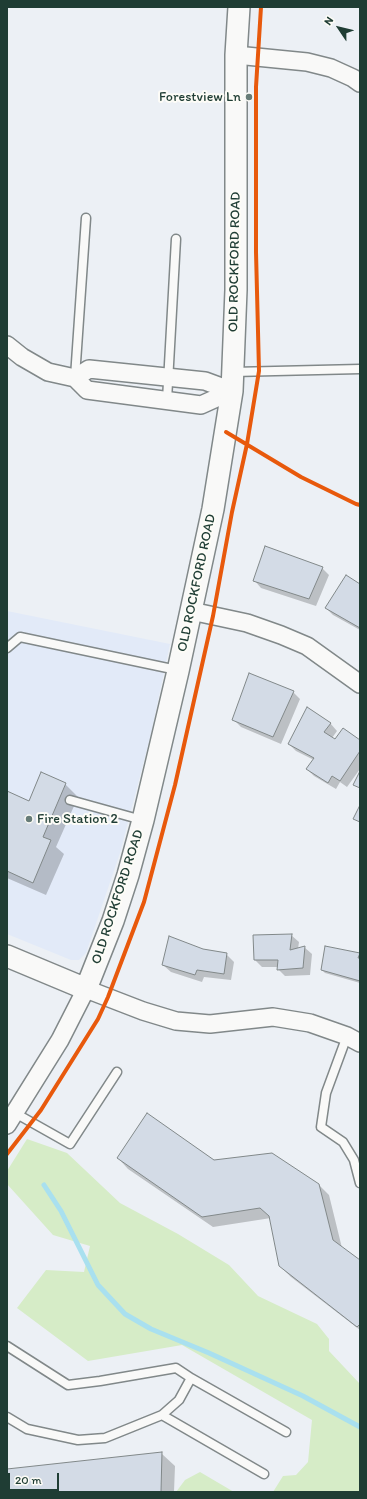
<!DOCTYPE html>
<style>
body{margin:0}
#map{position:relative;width:367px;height:1499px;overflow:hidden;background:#ecf0f5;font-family:Itim,sans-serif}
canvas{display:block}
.frame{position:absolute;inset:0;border:8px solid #1f3d34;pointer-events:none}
.north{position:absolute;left:319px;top:8px;width:40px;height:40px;-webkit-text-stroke:3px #fdfcf7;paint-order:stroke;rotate:305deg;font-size:11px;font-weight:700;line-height:16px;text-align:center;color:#1f3d34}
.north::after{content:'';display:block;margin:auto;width:14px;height:18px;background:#1f3d34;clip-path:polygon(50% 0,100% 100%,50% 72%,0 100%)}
.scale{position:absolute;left:8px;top:1473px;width:51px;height:18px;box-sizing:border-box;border:2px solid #1f3d34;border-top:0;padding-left:5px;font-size:12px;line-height:14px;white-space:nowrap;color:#1f3d34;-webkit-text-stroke:3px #fdfcf7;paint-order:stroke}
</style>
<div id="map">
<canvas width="367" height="1499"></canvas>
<div class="frame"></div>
<div class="north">N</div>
<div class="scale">20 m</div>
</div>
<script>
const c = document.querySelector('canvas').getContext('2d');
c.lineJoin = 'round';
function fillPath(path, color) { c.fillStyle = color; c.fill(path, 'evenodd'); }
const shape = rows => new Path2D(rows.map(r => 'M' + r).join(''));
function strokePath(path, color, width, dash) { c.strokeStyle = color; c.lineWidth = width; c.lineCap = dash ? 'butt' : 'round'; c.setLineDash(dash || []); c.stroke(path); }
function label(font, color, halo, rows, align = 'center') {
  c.font = font + ' Itim,sans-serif'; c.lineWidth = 4; c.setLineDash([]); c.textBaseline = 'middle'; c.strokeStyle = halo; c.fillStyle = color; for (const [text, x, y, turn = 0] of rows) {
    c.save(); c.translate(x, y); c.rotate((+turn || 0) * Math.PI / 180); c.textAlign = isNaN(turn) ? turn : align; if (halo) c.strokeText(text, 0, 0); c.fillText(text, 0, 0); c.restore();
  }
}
const built = shape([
 [7,611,170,644,151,734,120,853,86,953,79,960,71,960,7,934]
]);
const green = shape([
 [27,1139,67,1153,120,1203,178,1234,229,1265,258,1296,317,1324,329,1339,329,1351,360,1384,360,1492,273,1492,283,1476,296,1475,308,1462,312,1420,182,1345,88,1361,17,1308,46,1270,84,1272,90,1246,53,1235,7,1184,7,1171],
 [200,1472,234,1492,176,1492,185,1480]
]);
const shadow = shape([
 [322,568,329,575,316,606,261,588,254,580],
 [360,585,360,630,333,615,326,608],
 [293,692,300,699,281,744,241,727,233,719],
 [330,723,337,731,332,738,336,741,360,741,360,769,347,787,340,782,336,789,314,776,307,769,314,760,296,751,289,744],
 [65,784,78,797,56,847,64,854,46,895,7,878,7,793,29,802],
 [291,935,299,942,298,949,304,947,312,954,310,975,285,976,278,969,278,967,262,967,255,960],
 [203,950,226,954,234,962,231,980,204,977,202,982,171,972,163,965],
 [360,953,360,983,325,973,322,970],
 [118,1158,214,1161,318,1184,329,1195,342,1248,360,1261,360,1330,291,1277,280,1266,271,1218,213,1227,128,1169],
 [162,1454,175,1466,174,1492,7,1492,7,1470]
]);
const stream = shape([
 [44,1185,61,1211,98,1285,125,1314,151,1329,209,1353,303,1396,360,1427]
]);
const building = shape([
 [265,546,323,567,309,599,253,581,265,546],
 [346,575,360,584,360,628,325,608,346,575],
 [249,673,294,691,273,737,232,720,249,673],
 [307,707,331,723,324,732,335,739,343,728,360,740,360,751,340,781,332,776,328,783,306,769,314,758,288,744,307,707],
 [360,771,360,788,353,785,360,771],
 [41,772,66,783,43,837,51,840,33,883,7,871,7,791,29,801,41,772],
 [360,805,360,822,353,819,360,805],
 [292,934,290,950,305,946,303,968,277,970,278,960,254,960,253,935,292,934],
 [169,936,203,949,227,953,224,974,197,970,195,975,162,965,169,936],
 [325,946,360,953,358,958,360,958,360,981,321,970,325,946],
 [147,1113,214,1160,272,1153,319,1184,333,1240,360,1260,360,1324,357,1327,279,1266,269,1216,260,1208,202,1217,117,1158,147,1113],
 [162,1452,161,1492,7,1492,7,1469,162,1452]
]);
const service = shape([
 [233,372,360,369],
 [75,377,86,218],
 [167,400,176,239],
 [7,648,20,637,177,670],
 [70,800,142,820],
 [347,1036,326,1093,321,1127,343,1142,354,1160,360,1183],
 [15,1113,70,1144,117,1072],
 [7,1346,68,1385,100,1381,176,1368,191,1378,179,1400,162,1415,105,1438,78,1440,27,1429,7,1417],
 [191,1378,286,1432],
 [162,1415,264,1474]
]);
const minor = shape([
 [236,55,307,62,331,68,353,78,360,83],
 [7,345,22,357,48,372,75,378,87,390,201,405,232,391],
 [75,378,89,369,205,381,232,391],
 [191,611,247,623,281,635,307,646,360,684],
 [7,1125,60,1040,86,989,143,1011,176,1021,210,1024,273,1017,310,1023,347,1036,360,1043]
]);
const tertiary = shape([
 [7,956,86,989,113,921,128,875,143,820,178,671,213,509,232,391,236,290,236,55,239,7]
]);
const cycleway = shape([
 [226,432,301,477,356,504,360,505],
 [7,1154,41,1110,98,1019,108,997,144,902,175,785,213,616,232,512,247,444,259,371,256,252,256,87,261,7]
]);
const markers = [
 [249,97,4,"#677c78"],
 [29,819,4,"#677c78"]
];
const poiNames = [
 ["Forestview Ln",241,97],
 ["Fire Station 2",37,819,"left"]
];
const streetNames = [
 ["OLD ROCKFORD ROAD",235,262,-89],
 ["OLD ROCKFORD ROAD",197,583,-78],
 ["OLD ROCKFORD ROAD",118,897,-72]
];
fillPath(built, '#e2eaf8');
fillPath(green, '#d6ecc7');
fillPath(shadow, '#0003');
strokePath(stream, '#a9e0ef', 5);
fillPath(building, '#d3dbe6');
strokePath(building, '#818889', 1);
strokePath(service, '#818889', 11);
strokePath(minor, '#818889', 20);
strokePath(tertiary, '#818889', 24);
strokePath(service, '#f9f9f8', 8);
strokePath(minor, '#f9f9f8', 17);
strokePath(tertiary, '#f9f9f8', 21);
strokePath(cycleway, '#e8590c', 4);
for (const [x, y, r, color] of markers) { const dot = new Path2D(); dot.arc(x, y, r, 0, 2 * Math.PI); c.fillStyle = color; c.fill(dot); strokePath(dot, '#fdfcf7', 1.5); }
label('14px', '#1f3d34', '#fdfcf7', poiNames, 'right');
label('14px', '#1f3d34', '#fdfcf7', streetNames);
</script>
